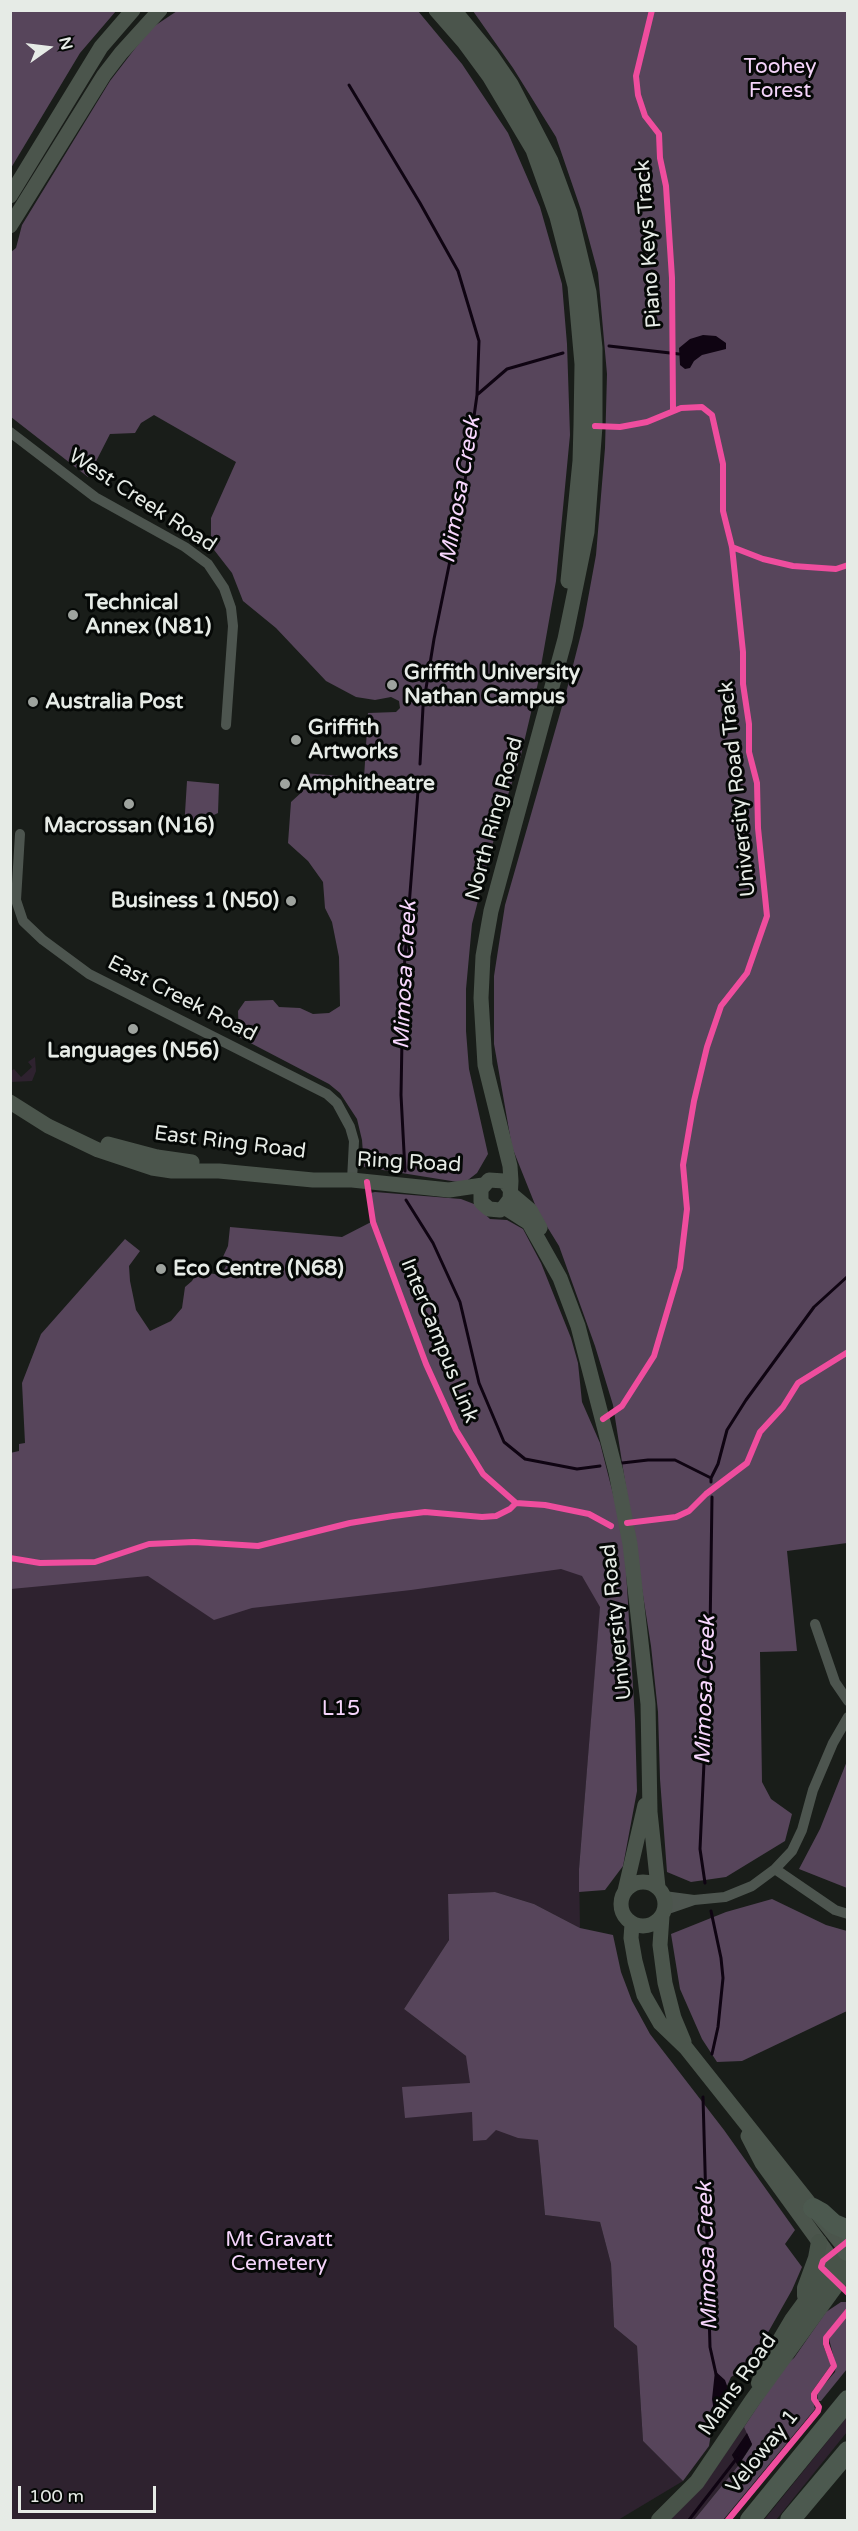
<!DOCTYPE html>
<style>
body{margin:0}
#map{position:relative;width:858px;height:2531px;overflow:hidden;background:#191d19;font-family:"Varela Round",sans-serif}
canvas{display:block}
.frame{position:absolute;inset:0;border:12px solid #e6ebe6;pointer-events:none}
.north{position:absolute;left:18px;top:18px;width:60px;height:60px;-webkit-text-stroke:4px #050806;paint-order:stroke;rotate:76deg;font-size:16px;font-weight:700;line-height:24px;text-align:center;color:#e6ebe6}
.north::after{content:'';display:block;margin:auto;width:21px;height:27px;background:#e6ebe6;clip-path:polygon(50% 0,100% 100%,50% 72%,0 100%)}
.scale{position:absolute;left:18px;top:2486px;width:138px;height:27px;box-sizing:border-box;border:3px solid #e6ebe6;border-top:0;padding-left:8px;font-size:18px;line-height:21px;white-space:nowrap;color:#e6ebe6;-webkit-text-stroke:4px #050806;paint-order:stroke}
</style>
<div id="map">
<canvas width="858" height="2531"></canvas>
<div class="frame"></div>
<div class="north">N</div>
<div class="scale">100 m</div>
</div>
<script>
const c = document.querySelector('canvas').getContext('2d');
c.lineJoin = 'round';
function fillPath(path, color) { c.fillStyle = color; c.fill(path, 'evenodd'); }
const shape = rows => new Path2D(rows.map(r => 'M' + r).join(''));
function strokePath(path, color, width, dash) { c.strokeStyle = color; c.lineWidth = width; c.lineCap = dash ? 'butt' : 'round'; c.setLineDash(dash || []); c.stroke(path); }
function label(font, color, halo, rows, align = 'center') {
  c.font = font + ' "Varela Round",sans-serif'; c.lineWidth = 6; c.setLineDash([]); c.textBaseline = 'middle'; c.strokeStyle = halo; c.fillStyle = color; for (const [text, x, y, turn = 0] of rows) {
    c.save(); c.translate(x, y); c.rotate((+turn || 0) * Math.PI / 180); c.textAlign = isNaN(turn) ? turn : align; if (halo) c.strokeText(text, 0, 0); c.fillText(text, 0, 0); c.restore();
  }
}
const green = shape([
 [35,1057,36,1071,32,1081,11,1082,11,1071,14,1069,21,1077,32,1067,28,1062],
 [605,1548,579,1869,580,1928,534,1904,495,1892,448,1894,449,1940,404,2009,466,2056,538,2140,545,2215,600,2222,611,2264,614,2327,637,2346,643,2441,683,2481,618,2520,11,2520,11,1581],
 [847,2417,847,2432,776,2520,764,2520],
 [744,2427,747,2433,732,2455,738,2466,694,2520,670,2520,704,2485]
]);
const forest = shape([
 [11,10,116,11,80,53,11,168],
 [177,11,418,11,462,64,508,133,540,207,562,284,567,344,570,435,556,581,538,683,521,755,495,835,472,924,466,989,466,1031,469,1069,488,1154,477,1173,464,1183,364,1167,362,1140,357,1119,340,1093,329,1084,239,1037,238,1011,245,1001,273,1000,279,1007,300,1008,313,1014,329,1013,340,1006,339,957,332,922,325,908,323,882,308,861,288,843,291,802,303,791,304,773,364,778,368,713,396,712,400,708,399,701,391,697,375,700,356,697,326,681,276,628,243,601,232,573,211,546,211,518,236,462,154,415,141,423,135,433,110,434,88,477,11,417,11,252,16,248,22,225,110,81,150,29],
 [473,11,847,11,847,1543,787,1551,797,1651,760,1652,762,1782,771,1799,792,1814,785,1841,726,1877,691,1882,667,1872,660,1779,658,1712,651,1646,613,1405,595,1346,559,1246,538,1212,512,1147,494,1044,494,976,505,905,567,689,583,626,596,555,605,448,607,374,598,273,581,210,556,137,513,68],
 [187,781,219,784,218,813,184,829],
 [375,1192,461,1199,474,1204,490,1219,507,1220,523,1229,541,1263,571,1338,578,1363,582,1402,600,1443,624,1537,635,1720,637,1791,623,1866,605,1890,579,1892,579,1869,600,1607,582,1576,561,1569,411,1590,252,1608,214,1620,148,1576,11,1589,10,1453,19,1451,19,1444,25,1443,22,1383,41,1334,125,1239,140,1251,129,1266,130,1281,136,1310,150,1331,171,1321,182,1308,185,1287,192,1281,200,1267,208,1273,221,1275,226,1266,222,1259,228,1246,230,1227,342,1237,375,1220,370,1193],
 [847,1761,847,1888,799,1869,820,1829],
 [495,1892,534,1904,580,1928,613,1935,621,1972,632,2001,650,2034,724,2130,795,2230,785,2244,802,2267,792,2290,749,2366,731,2377,714,2415,709,2446,683,2481,643,2441,637,2346,614,2327,611,2264,600,2222,545,2215,538,2140,518,2138,496,2130,486,2140,473,2141,472,2112,405,2118,402,2087,470,2083,466,2056,404,2009,449,1940,448,1894],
 [772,1899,826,1925,847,1931,847,2011,742,2061,717,2062,702,2039,680,1989,671,1934,726,1912],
 [841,2302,847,2302,847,2308,824,2337,823,2345,831,2365,811,2393,815,2409,723,2520,694,2520,738,2466,752,2445,744,2427,785,2365,794,2358,826,2312],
 [847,2315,847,2369,821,2401,818,2401,817,2393,835,2372,836,2366,829,2339]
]);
const water = shape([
 [703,335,716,336,726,343,726,349,702,355,694,361,690,368,685,369,680,365,679,348,690,339],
 [715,2371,725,2380,731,2397,731,2402,716,2424,712,2399],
 [747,2433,752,2444,738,2466,732,2455]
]);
const stream = shape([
 [349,85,420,203,458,271,479,341,477,395,462,502,434,639,423,707,420,764],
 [609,346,679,354],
 [478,394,507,369,563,353],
 [405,1171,401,1095,403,983,419,778],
 [406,1200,433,1243,460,1302,479,1383,504,1442,525,1459,577,1469,600,1466],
 [622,1463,648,1460,675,1460,711,1478,711,1482],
 [711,1478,718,1464,727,1430,746,1400,814,1307,848,1276],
 [705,1883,700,1849,710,1633,712,1497],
 [711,1911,721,1958,723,1978,718,2027,712,2054],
 [703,2097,710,2347,716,2374],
 [689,2520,737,2458]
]);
const street = shape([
 [10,432,95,497,185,547,208,564,224,588,231,608,233,626,226,725],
 [20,834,16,900,23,921,43,940,89,974,327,1094,337,1103,350,1127,354,1141,352,1180],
 [815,1624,835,1682,848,1701],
 [775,1869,835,1910,848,1914],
 [664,1896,694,1900,725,1897,752,1886,775,1869,792,1851,802,1830,813,1790,833,1743,848,1717],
 [665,1910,694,1900]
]);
const secondary = shape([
 [436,10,464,42,489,76,533,150,557,217,575,286,582,364,581,425,580,461,568,581],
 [454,10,491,55,511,84,551,161,570,213,578,246,589,292,595,348,595,426,587,532,565,639,491,911,483,956,481,998,485,1065,510,1166,511,1181,510,1199,504,1207,500,1210,489,1209,481,1202,481,1189,489,1180,504,1181,510,1189],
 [10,196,101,47,133,10],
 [10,226,104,75,121,53,160,10],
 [10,1102,48,1126,98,1150,152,1168,172,1171,219,1171,313,1180,352,1180,449,1190,483,1185],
 [108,1144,157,1157,192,1162],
 [511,1194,530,1210,540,1228],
 [504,1207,529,1223,560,1278,578,1326,616,1472,630,1544,648,1704,650,1812,658,1887],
 '621 1904a22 22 0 1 1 44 0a22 22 0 1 1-44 0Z',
 [625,1891,645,1805],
 [662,1916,660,1945,665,1983,674,2018,684,2042],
 [632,1924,631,1938,635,1961,644,1995,660,2023,686,2048,848,2252],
 [748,2136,762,2163,841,2272]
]);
const primary = shape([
 [805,2296,805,2288,816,2258,819,2242],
 [759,2383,767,2362,792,2320,827,2272,847,2251],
 [659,2520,697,2482,752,2401,848,2269]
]);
const highway = shape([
 [813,2208,822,2213,834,2224,848,2230],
 [847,2251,848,2251],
 [750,2520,848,2400],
 [790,2520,848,2451]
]);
const cycleway = shape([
 [652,10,636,76,638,95,645,116,659,134,660,158,666,186,672,278,673,410],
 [595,426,620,427,647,422,681,408,702,407,712,415,723,464,723,511,732,547,743,652,743,684,749,724,749,752,757,783,758,828,767,916,747,973,721,1006,707,1047,694,1101,683,1165,687,1209,680,1268,654,1356,622,1406,603,1419],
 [732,547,763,559,793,566,836,569,848,565],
 [367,1182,373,1222,426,1364,456,1430,483,1474,516,1503,545,1505,589,1514,611,1526],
 [627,1523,676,1517,689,1511,706,1494,747,1463,760,1432,783,1407,798,1383,848,1352],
 [10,1558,40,1563,95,1562,149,1544,194,1542,258,1546,350,1523,393,1516,425,1512,482,1517,496,1516,510,1509,516,1503],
 [848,2241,823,2261,821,2267,848,2293],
 [728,2520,818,2411,819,2407,814,2399,814,2394,834,2366,826,2344,826,2338,848,2311]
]);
const markers = [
 [73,615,6,"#9ea39e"],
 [392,685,6,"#9ea39e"],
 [33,702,6,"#9ea39e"],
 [296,740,6,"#9ea39e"],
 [285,784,6,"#9ea39e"],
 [129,804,6,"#9ea39e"],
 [291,901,6,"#9ea39e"],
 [133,1029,6,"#9ea39e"],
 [161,1269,6,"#9ea39e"]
];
const parkNames = [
 ["Toohey",780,67],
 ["Forest",780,91],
 ["L15",341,1709],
 ["Mt Gravatt",279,2240],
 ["Cemetery",279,2264]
];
const streetNames = [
 ["Piano Keys Track",649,244,-94],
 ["West Creek Road",142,501,33],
 ["University Road Track",738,789,-96],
 ["North Ring Road",495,819,-75],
 ["East Creek Road",182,999,27],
 ["East Ring Road",230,1143,7],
 ["Ring Road",409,1163,3],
 ["InterCampus Link",439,1341,68],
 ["University Road",617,1622,-96],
 ["Mains Road",738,2385,-55],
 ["Veloway 1",763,2452,-51]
];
const poiNames = [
 ["Technical",85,603],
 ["Annex (N81)",85,627],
 ["Griffith University",404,673],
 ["Nathan Campus",404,697],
 ["Australia Post",45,702],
 ["Griffith",308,728],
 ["Artworks",308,752],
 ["Amphitheatre",297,784],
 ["Macrossan (N16)",129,826,"center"],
 ["Business 1 (N50)",279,901,"right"],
 ["Languages (N56)",133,1051,"center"],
 ["Eco Centre (N68)",173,1269]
];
const waterNames = [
 ["Mimosa Creek",461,490,-80],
 ["Mimosa Creek",406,975,-87],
 ["Mimosa Creek",706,1690,-88],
 ["Mimosa Creek",708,2256,-92]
];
fillPath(green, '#2e222f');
fillPath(forest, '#57455b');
fillPath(water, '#0f0412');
strokePath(stream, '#0f0412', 3);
strokePath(street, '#4d554f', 10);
strokePath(secondary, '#4b554c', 15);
strokePath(primary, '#485349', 16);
strokePath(highway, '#4c594f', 20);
strokePath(cycleway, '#ef4d9e', 6);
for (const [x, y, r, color] of markers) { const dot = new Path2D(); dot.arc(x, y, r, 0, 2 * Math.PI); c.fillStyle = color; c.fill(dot); strokePath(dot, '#050806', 2); }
label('21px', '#f5d4fb', '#050806', parkNames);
label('21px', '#e6ebe6', '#050806', streetNames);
label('bold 21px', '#e6ebe6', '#050806', poiNames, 'left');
label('italic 22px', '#f7d6fd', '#050806', waterNames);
</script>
